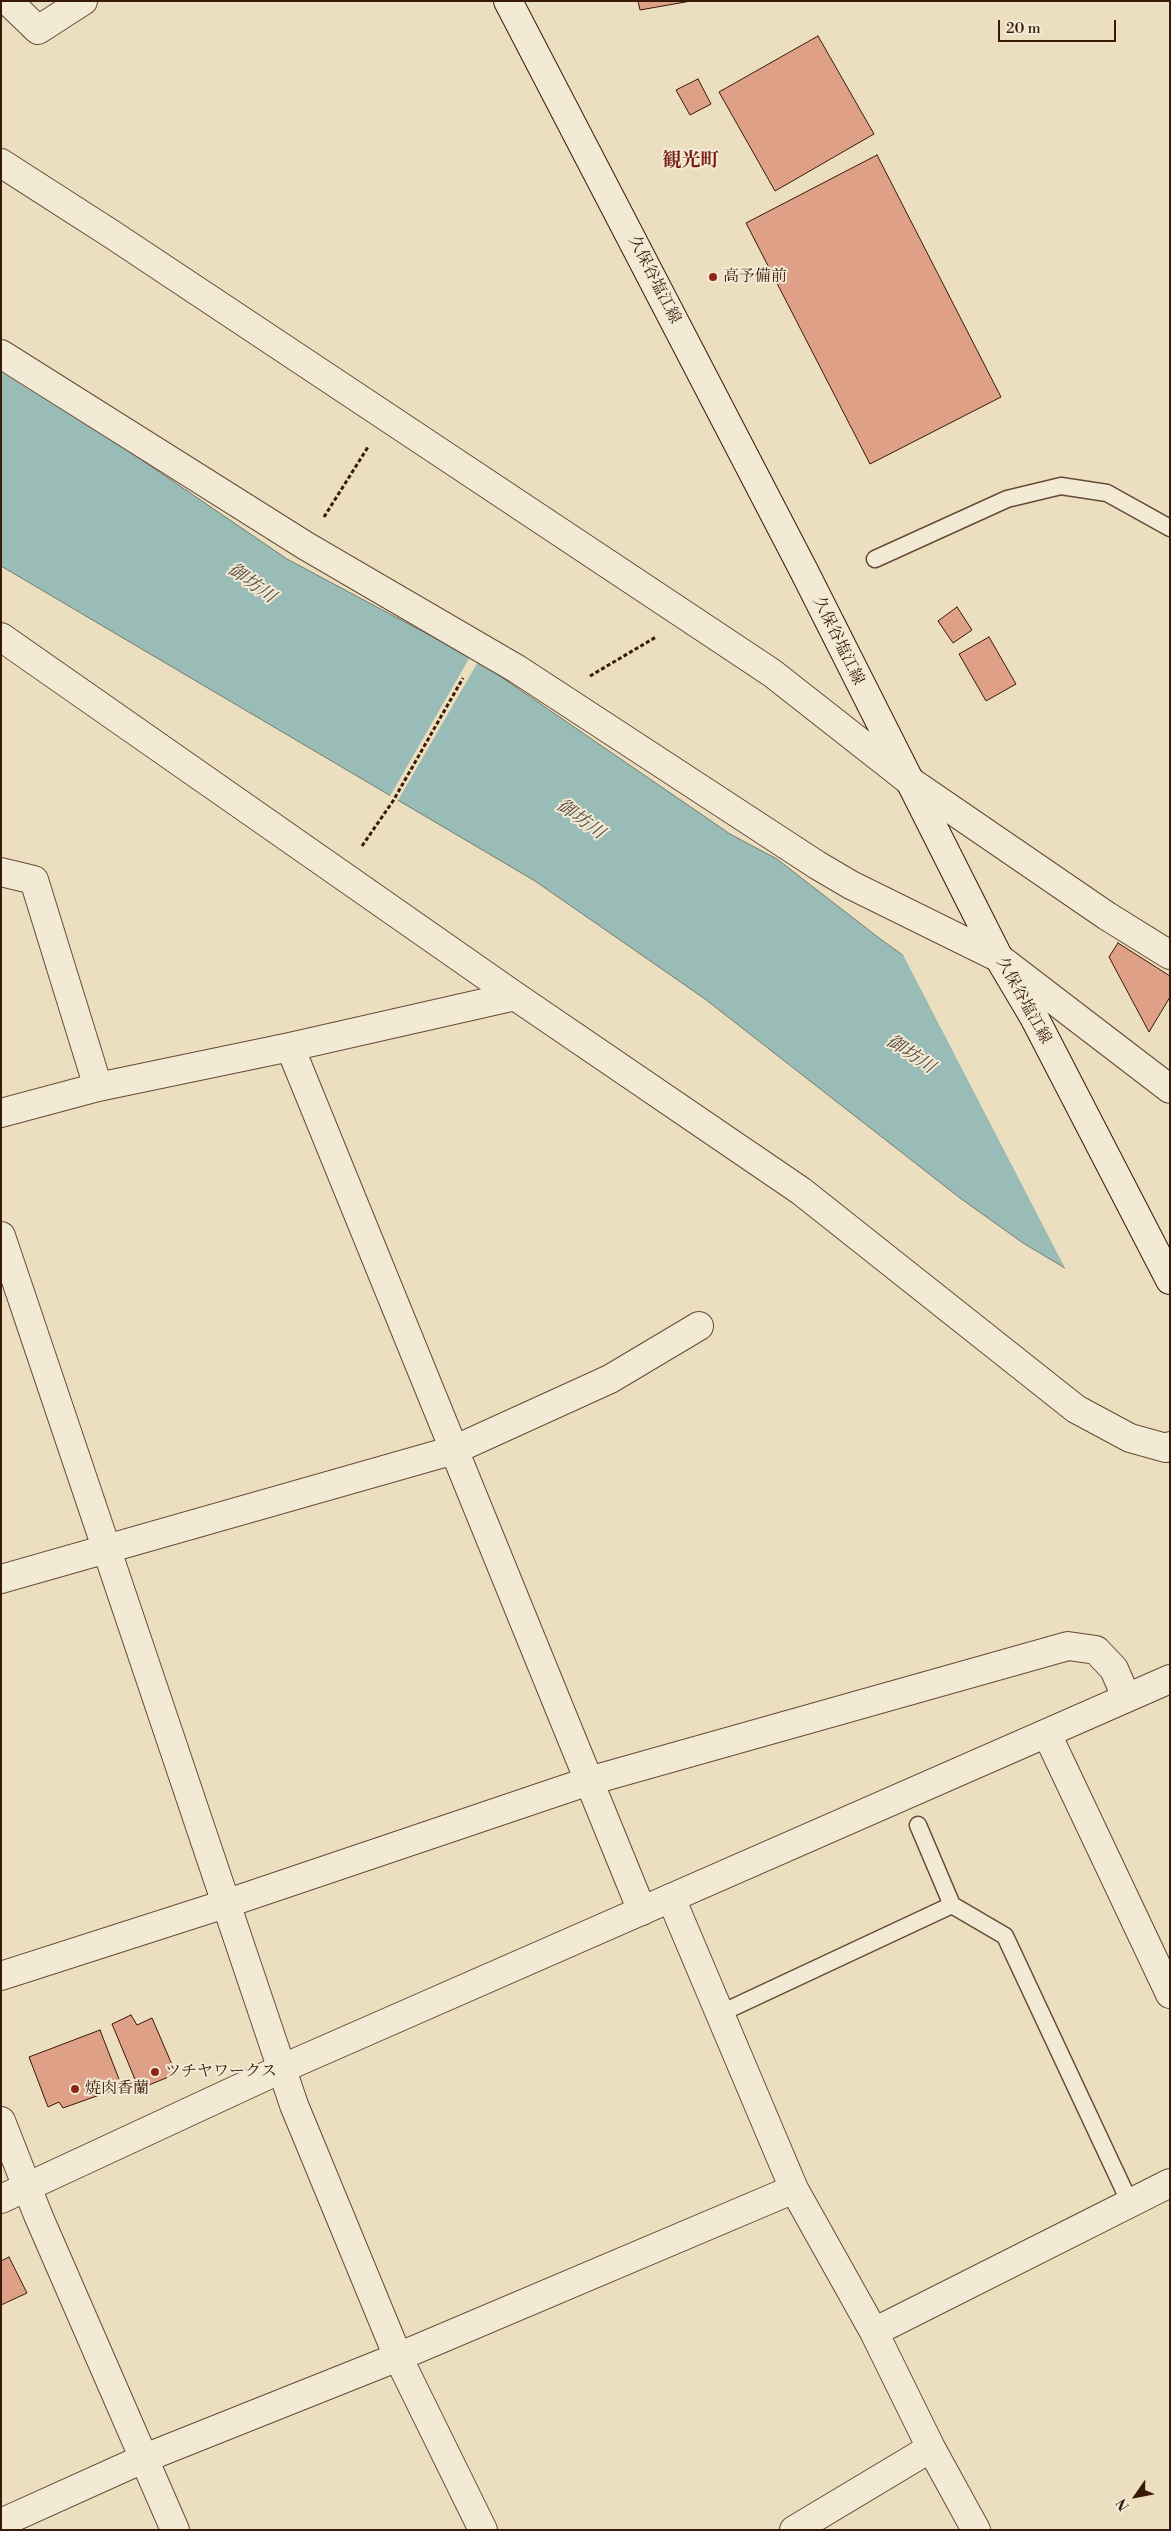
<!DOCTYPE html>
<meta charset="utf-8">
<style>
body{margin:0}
#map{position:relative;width:1171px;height:2531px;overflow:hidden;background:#ecdfbf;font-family:"Libre Bodoni",serif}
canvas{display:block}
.frame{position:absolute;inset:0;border:2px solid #391907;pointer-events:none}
.north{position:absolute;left:1111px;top:2471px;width:50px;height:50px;-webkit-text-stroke:4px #f3ead5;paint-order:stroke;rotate:237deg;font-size:14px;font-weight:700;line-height:20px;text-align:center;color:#391907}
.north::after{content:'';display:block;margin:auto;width:18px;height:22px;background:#391907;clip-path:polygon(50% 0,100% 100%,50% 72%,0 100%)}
.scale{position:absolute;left:998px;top:20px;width:118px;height:22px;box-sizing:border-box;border:2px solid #391907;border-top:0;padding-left:6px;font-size:15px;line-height:18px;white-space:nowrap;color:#391907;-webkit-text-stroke:4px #f3ead5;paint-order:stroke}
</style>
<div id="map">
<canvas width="1171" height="2531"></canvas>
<div class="frame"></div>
<div class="north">N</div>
<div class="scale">20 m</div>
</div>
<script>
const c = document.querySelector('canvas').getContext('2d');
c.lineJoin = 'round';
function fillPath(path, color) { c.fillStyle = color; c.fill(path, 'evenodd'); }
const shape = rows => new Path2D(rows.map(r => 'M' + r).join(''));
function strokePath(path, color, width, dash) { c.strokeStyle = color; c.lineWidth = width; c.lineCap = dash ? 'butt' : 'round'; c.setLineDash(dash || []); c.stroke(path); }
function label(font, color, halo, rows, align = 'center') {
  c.font = font + ' "Libre Bodoni","Noto Serif JP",serif'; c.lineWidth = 4; c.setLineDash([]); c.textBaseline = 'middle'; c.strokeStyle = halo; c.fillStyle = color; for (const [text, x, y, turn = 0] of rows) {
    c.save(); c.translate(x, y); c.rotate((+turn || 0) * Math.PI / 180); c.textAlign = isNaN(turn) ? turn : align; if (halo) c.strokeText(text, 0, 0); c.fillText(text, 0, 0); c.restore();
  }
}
const water = shape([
 [1,364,287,559,478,661,730,834,777,859,879,938,1119,1111,1090,1283,1023,1243,960,1198,705,999,535,881,1,566,1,364]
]);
const pier = shape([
 [471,655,479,660,397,802,389,798],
 [901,951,1120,1109,1170,1137,1170,1321,1089,1285,1067,1272]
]);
const building = shape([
 [638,1,691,1,640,10,638,1],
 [818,36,874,134,775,191,719,92,818,36],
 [698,79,711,104,690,115,676,90,698,79],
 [877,155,1001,397,870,464,746,223,877,155],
 [957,607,972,630,953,643,938,621,957,607],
 [989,637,1016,684,986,701,959,654,989,637],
 [1118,943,1170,976,1170,997,1149,1032,1109,957,1118,943],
 [131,2015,137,2025,152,2018,176,2074,139,2089,112,2024,131,2015],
 [100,2030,122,2087,63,2108,59,2102,48,2107,29,2057,100,2030],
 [9,2257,27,2293,1,2305,1,2261,9,2257]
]);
const path = shape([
 [324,517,368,447],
 [590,676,656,637],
 [362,846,393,801,463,678]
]);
const service = shape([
 [875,559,1007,499,1061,486,1107,493,1170,528],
 [918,1825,952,1905,1005,1936,1130,2203],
 [719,2014,952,1905]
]);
const minor = shape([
 [8,1,38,30,83,1],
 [1,163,113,235,772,673,907,779,1107,916,1170,955],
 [1,354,306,546,517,669,817,865,851,885,999,958,1170,1089],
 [1,637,515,996,801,1191,1076,1409,1130,1438,1166,1448,1170,1446],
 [1,872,34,880,98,1087],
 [290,1047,642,1911],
 [1,1113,98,1087,290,1047,515,996],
 [1,1236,294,2105,398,2357,483,2530],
 [1,1579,454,1450,610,1379,699,1326],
 [1047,1734,1170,1994],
 [671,1898,794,2189,874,2332,931,2448,976,2530],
 [1,1976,225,1904,589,1781,1068,1646,1096,1650,1114,1669,1126,1697],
 [1,2121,38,2215,175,2530],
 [874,2332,1170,2183],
 [1,2523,145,2458,398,2357,794,2189],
 [794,2530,931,2448]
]);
const tertiary = shape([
 [1,2199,281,2069,1170,1679]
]);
const secondary = shape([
 [508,1,804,571,999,958,1034,1017,1170,1280]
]);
const markers = [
 [713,277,5,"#8f2418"],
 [155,2072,5,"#8f2418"],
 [75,2089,5,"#8f2418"]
];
const poiNames = [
 ["高予備前",723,277],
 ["ツチヤワークス",165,2072],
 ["焼肉香蘭",85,2089]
];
const streetNames = [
 ["久保谷塩江線",654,280,63],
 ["久保谷塩江線",838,641,64],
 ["久保谷塩江線",1023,1001,61]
];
const waterNames = [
 ["御坊川",251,584,36],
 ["御坊川",580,820,36],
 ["御坊川",910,1055,34]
];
const quarterNames = [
 ["観光町",691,161]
];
fillPath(water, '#99bcb6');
strokePath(water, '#737b70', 1);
fillPath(pier, '#ecdfbf');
fillPath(building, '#dfa088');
strokePath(building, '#391907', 1);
strokePath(service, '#664a35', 19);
strokePath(minor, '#664a35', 30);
strokePath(tertiary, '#664a35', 30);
strokePath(secondary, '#391907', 30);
strokePath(path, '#391907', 3, [4, 2.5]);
strokePath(service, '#f3ead5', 16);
strokePath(minor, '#f3ead5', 28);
strokePath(tertiary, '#f3ead5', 28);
strokePath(secondary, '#f3ead5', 28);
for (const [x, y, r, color] of markers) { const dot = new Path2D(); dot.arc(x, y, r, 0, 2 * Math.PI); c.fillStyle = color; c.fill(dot); strokePath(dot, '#f3ead5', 2); }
label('16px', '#391907', '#f3ead5', poiNames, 'left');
label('16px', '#391907', '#f3ead5', streetNames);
label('italic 18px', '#564a3c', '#f3ead5', waterNames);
label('bold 19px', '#7a1f14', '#f3ead5', quarterNames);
</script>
